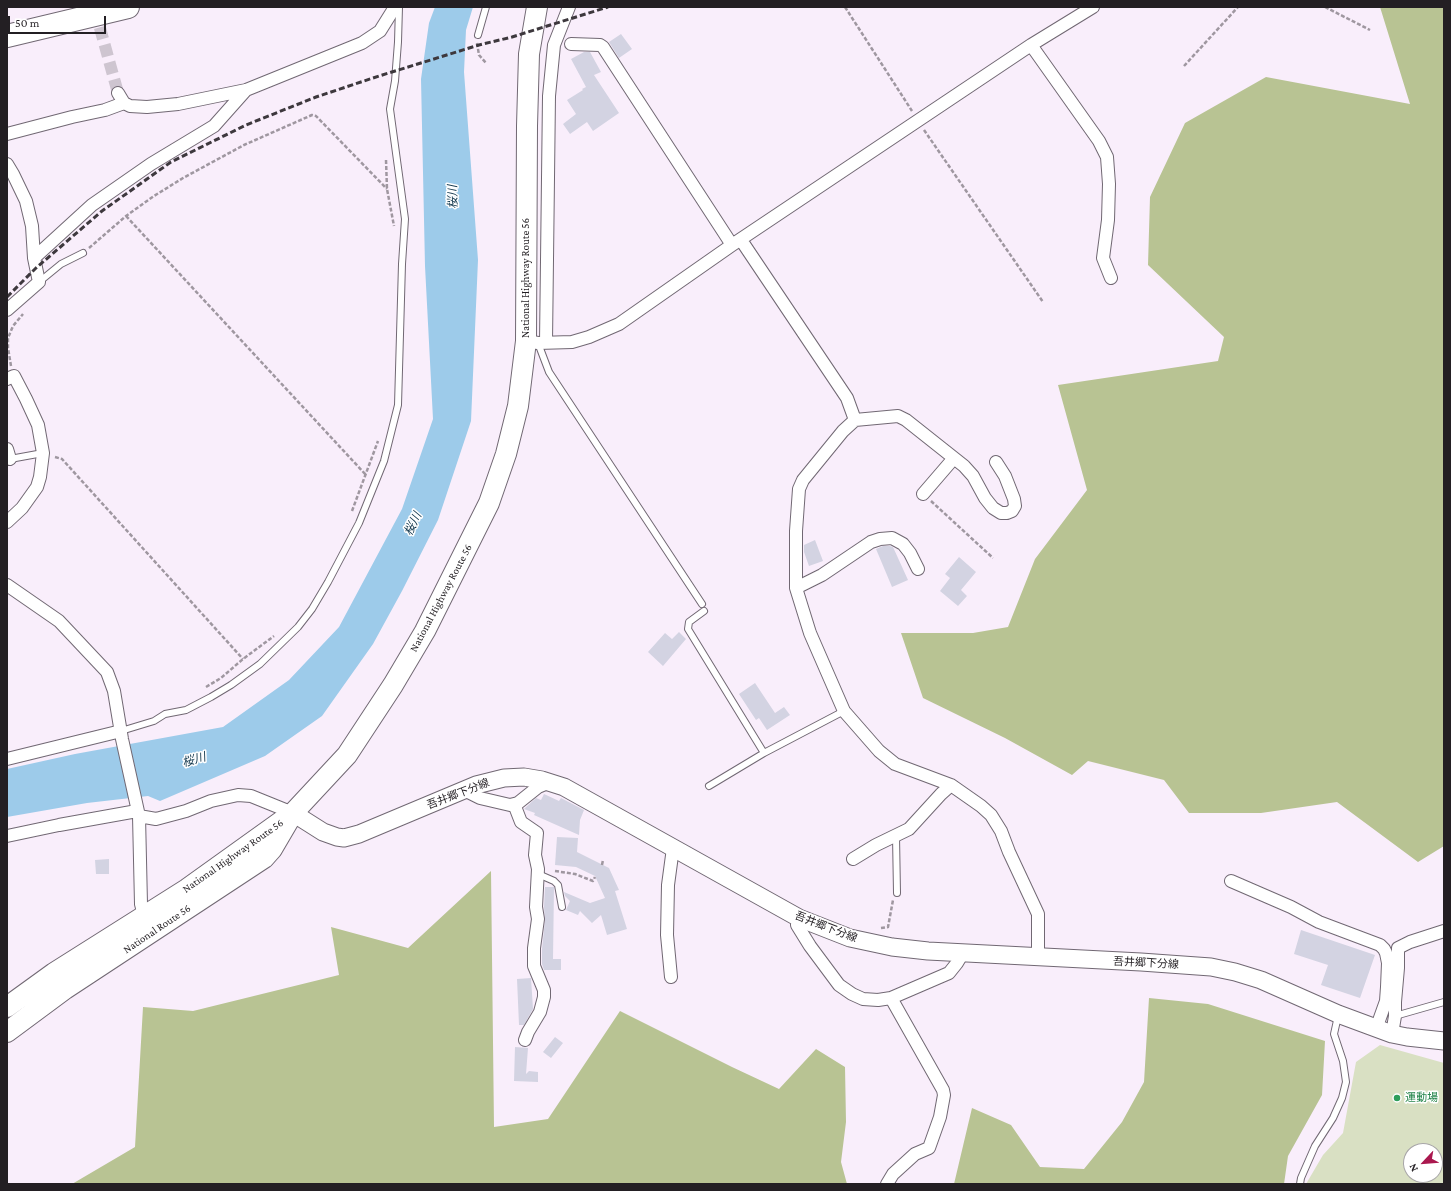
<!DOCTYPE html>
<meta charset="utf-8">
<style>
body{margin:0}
#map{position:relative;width:1451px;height:1191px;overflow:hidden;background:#f9eefb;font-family:"Crimson Pro",serif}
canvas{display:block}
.frame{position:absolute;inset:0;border:8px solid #231f23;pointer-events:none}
.north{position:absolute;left:1403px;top:1143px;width:40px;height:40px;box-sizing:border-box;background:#fff;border:1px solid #a7a5a7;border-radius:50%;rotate:244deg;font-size:11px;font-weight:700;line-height:16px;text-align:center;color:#231f23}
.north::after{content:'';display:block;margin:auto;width:14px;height:18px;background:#aa184f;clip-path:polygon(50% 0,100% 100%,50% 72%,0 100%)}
.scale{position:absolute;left:8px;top:16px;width:98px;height:18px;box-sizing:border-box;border:2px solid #231f23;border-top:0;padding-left:5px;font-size:12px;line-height:14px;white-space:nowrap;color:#231f23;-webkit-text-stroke:3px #fff;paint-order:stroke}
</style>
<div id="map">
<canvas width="1451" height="1191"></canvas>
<div class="frame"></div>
<div class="north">N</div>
<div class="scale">50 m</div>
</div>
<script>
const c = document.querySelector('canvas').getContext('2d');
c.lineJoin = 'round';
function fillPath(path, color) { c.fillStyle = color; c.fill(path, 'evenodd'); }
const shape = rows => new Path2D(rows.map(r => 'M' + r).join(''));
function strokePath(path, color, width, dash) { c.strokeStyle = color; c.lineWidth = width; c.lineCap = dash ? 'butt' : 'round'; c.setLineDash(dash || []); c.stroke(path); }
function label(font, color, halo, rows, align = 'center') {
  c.font = font + ' "Crimson Pro","Noto Sans JP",serif'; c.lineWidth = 3; c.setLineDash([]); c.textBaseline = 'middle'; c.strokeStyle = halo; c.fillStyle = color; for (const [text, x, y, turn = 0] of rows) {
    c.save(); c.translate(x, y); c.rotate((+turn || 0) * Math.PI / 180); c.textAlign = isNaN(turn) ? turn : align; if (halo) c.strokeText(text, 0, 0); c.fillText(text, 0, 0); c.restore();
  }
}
const green = shape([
 [1380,1045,1444,1063,1444,1184,1306,1184,1323,1155,1343,1133,1356,1062],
 [1411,1151,1435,1151,1435,1175,1411,1175]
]);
const forest = shape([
 [1380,7,1444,7,1444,846,1418,862,1337,802,1261,813,1189,813,1164,780,1088,761,1072,775,1005,738,923,698,901,633,973,633,1008,627,1035,559,1087,490,1058,385,1218,361,1224,337,1148,265,1150,197,1185,123,1266,77,1410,104],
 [491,871,494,1127,548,1119,620,1011,732,1067,779,1089,816,1049,845,1067,846,1122,841,1162,847,1184,72,1184,135,1147,143,1007,193,1011,339,975,331,927,408,948],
 [1149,998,1208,1004,1325,1041,1322,1095,1288,1156,1284,1184,954,1184,972,1108,1011,1125,1040,1167,1084,1169,1122,1122,1144,1082]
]);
const water = shape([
 [435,7,473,7,466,30,464,72,478,260,471,421,438,520,402,591,373,644,322,716,265,756,160,801,148,796,87,803,7,817,7,769,75,754,223,727,289,680,339,627,402,509,433,419,425,266,421,79,429,23]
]);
const building = shape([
 [621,34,632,49,619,58,609,42],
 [584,52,590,52,601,72,594,75,619,113,593,131,587,122,570,134,563,124,576,114,567,100,583,90,582,89,586,87,571,59],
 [815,540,823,561,809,566,804,552,804,545],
 [883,546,890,546,893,547,908,580,892,587,876,549],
 [959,557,976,572,961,590,967,596,958,606,940,591,950,578,945,574],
 [679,632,686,639,663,666,648,652,665,633,672,639],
 [755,683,775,713,784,707,790,715,767,730,759,718,756,720,739,694],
 [544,794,559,801,561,798,584,810,580,820,579,835,534,815,535,813,524,809,536,798,541,800],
 [557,837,578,838,577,852,609,868,619,890,615,891,627,929,607,935,601,915,592,923,580,911,578,915,566,910,570,901,565,896,564,892,590,903,605,898,595,876,576,867,555,865],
 [109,859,109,874,96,874,95,860],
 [545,887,554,887,553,959,561,959,561,970,544,970,542,964,542,949,545,920,544,907],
 [1301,930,1375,955,1360,998,1321,985,1328,965,1294,954],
 [531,978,533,1009,524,1025,519,1025,517,979],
 [555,1037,563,1043,551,1058,543,1052],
 [515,1047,528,1048,526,1074,529,1071,538,1072,538,1082,514,1081]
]);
const minorTunnel = shape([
 [95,10,118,93]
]);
const path = shape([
 [845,7,912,111],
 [1325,7,1370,30],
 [477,43,479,55,486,63],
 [1184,66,1238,7],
 [924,130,1043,302],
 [386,160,387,189,394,226],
 [126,216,366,475],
 [89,248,126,216,154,196,183,178,244,145,312,115,316,116,387,189],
 [11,366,8,348,8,338,13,326,23,314],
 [55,457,62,459,243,659],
 [931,501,993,558],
 [352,511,378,441],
 [206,687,221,678,243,659,274,636],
 [602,865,603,860],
 [555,871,575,874,593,881,595,877],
 [881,928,888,927,893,900]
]);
const service = shape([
 [478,35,486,7],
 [39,282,61,264,83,253],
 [538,343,549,372,702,604],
 [10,459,43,453],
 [704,611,689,622,688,629,764,753],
 [121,731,154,721,165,714,186,710,211,697,231,685,260,664,298,627,312,609,328,582,359,523,384,461,398,405,402,264,405,219,390,109,395,81,398,42,399,7],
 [709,786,764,753,844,711],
 [896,836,897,893],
 [538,874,554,881,558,885,562,907],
 [1395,1016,1444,1002],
 [1300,1184,1301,1178,1315,1146,1333,1118,1342,1098,1346,1082,1343,1061,1334,1034,1338,1016]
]);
const minor = shape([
 [571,44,600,45,603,47,732,245],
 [1031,45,1099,141,1107,157,1109,184,1108,220,1103,258,1111,278],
 [118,93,124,103,130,106,147,107,178,104,246,90,362,43,380,31,395,7],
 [7,134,72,117,105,110,124,103],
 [7,164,13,174,26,201,32,226,34,258,39,282,7,310],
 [741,240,847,398,855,420],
 [34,258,92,205,151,164,214,126,246,90],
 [526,341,538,343,572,342,589,337,619,324,732,245,1031,45,1093,7],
 [546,342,549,96,554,45,569,7],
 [7,379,14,376,26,399,38,425,43,453,40,477,37,487,22,508,7,522],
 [7,449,10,459],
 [996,462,1005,476,1014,499,1015,506,1012,511,1007,513,1001,513,993,508,985,498,973,476,964,466,906,420,898,416,855,420,843,431,803,480,799,489,796,531,796,588,810,633,844,711,879,751,895,764,951,785,981,806,991,815,1001,831,1009,852,1038,914,1038,958],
 [923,494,954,458],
 [7,585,59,621,107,672,114,691,122,739,139,816,141,904,144,916],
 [796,588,822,575,871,542,880,539,892,538,903,544,910,553,918,569],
 [7,759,121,731],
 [464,790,480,798,510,805,518,803,538,787,550,782],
 [514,804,521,822,537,833,535,855,538,869,536,907,538,919,534,948,534,966,544,990,544,997,540,1012,528,1032,525,1040],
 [139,816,156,819,186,811,211,801,238,795,251,796,293,813],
 [7,836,59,825,137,811],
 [853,859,876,845,909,829,941,794,951,785],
 [1231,881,1291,907,1319,922,1380,945,1384,949,1386,953,1388,963,1387,987,1386,1001,1376,1029],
 [799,918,797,925,810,946,839,985,852,994,863,999,878,1000,891,998,949,973,957,963,963,953],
 [671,977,667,935,668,885,673,848],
 [1392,1034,1395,1016,1395,1002,1398,968,1398,948,1410,942,1444,931],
 [887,1184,893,1174,915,1154,929,1148,940,1117,944,1095,943,1090,891,998]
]);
const secondary = shape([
 [293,813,323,832,337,837,344,838,359,834,476,785,504,778,524,777,542,780,564,787,799,918,850,938,892,947,928,951,1141,962,1211,967,1235,972,1261,980,1338,1014,1392,1034,1407,1037,1444,1041]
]);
const trunk = shape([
 [7,1007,54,973,187,889,293,813,347,755,393,685,425,631,489,503,506,454,518,406,526,341,527,126,529,54,537,7],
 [7,1032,65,989,264,858,272,849,289,820]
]);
const motorway = shape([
 [7,36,128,7]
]);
const rail = shape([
 [7,297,36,268,102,211,171,162,246,125,316,97,379,76,479,45,512,37,608,7]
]);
const markers = [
 [1397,1098,4,"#2e9e5b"]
];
const streetNames = [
 ["National Highway Route 56",526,278,-90],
 ["National Highway Route 56",441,598,-62],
 ["吾井郷下分線",458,794,-21],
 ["National Highway Route 56",233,856,-35],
 ["吾井郷下分線",826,927,21],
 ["National Route 56",157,929,-34],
 ["吾井郷下分線",1146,963,3]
];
const leisureNames = [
 ["運動場",1405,1098]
];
const waterNames = [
 ["桜川",453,197,-92],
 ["桜川",413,524,-64],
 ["桜川",194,760,-16]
];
fillPath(green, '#d9e0c3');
fillPath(forest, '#b8c393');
fillPath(water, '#9dcbea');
fillPath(building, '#d3d3e2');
strokePath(minorTunnel, '#cec5d0', 12, [12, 6]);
strokePath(service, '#716873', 8);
strokePath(minor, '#716873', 14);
strokePath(secondary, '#716873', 19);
strokePath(trunk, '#716873', 22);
strokePath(motorway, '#716873', 24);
strokePath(path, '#9f97a0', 2.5, [4, 2]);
strokePath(service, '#fff', 6);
strokePath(minor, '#fff', 12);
strokePath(secondary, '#fff', 17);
strokePath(trunk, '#fff', 20);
strokePath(motorway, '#fff', 22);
strokePath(rail, '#3d383d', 3, [6, 3]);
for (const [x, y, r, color] of markers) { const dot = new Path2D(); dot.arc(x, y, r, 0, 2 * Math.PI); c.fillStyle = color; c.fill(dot); strokePath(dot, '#fff', 1.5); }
label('11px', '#231f23', '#fff', streetNames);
label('11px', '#27864d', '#fff', leisureNames, 'left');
label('italic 12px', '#0f354b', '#fff', waterNames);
</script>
